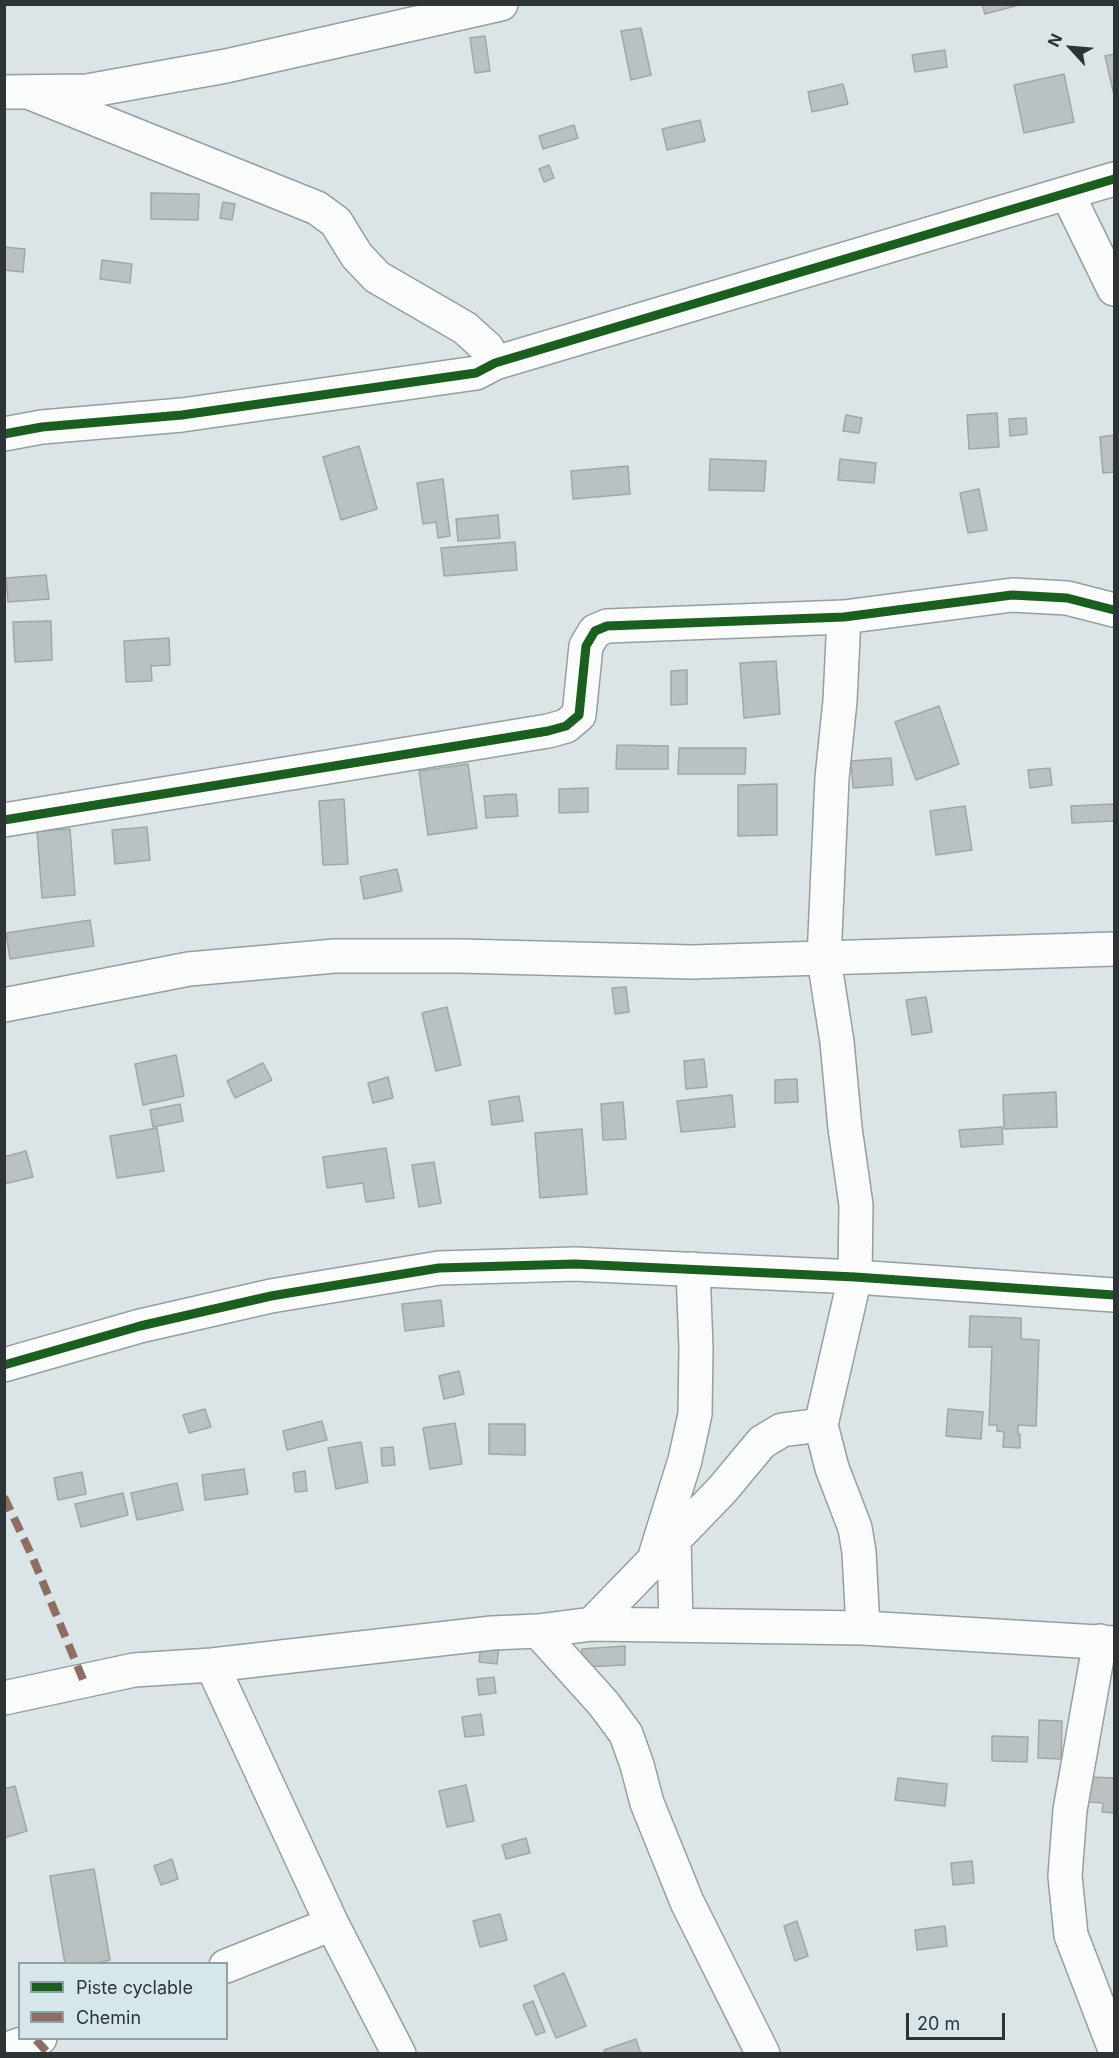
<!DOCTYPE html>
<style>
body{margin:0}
#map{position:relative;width:1119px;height:2058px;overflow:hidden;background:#dbe4e6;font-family:Inter,sans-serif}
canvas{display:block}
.frame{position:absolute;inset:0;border:6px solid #2e3436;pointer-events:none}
.legend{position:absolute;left:18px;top:1962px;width:210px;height:78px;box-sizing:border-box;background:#d6e7eb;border:2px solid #939fa3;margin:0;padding:8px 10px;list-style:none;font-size:18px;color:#2e3436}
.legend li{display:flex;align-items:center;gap:12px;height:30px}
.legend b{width:30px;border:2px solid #939fa3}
.north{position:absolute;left:1041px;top:18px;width:60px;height:60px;-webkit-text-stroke:4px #d6e7eb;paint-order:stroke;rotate:296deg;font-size:16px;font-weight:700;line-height:24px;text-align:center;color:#2e3436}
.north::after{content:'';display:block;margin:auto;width:21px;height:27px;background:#2e3436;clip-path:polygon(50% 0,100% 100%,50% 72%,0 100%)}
.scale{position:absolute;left:906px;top:2013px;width:99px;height:27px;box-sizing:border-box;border:3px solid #2e3436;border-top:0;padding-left:8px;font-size:18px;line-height:21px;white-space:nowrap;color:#2e3436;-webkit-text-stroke:4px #d6e7eb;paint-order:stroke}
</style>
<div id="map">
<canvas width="1119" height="2058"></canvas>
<div class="frame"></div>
<ul class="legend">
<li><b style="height:8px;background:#1b5e20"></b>Piste cyclable</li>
<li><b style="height:8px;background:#8d6e63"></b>Chemin</li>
</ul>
<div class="north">N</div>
<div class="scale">20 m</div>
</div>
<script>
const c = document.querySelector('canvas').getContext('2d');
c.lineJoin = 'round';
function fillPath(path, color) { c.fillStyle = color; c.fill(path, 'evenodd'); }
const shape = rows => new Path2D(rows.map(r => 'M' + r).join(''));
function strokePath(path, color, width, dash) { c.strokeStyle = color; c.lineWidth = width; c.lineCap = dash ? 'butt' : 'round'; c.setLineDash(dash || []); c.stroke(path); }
const building = shape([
 [982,4,1023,4,985,14,982,4],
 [641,28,651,75,631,80,621,31,641,28],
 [485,36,490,71,475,73,470,38,485,36],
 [945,50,947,67,915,72,912,55,945,50],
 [1114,54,1114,95,1105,56,1114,54],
 [1064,74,1074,122,1024,133,1014,85,1064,74],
 [843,84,848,104,812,112,808,92,843,84],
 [700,120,705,141,667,150,662,129,700,120],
 [574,125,578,138,543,149,539,136,574,125],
 [549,165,554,178,544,182,539,169,549,165],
 [151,193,199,194,198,220,151,219,151,193],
 [223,202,235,204,232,220,220,218,223,202],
 [4,247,25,249,23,272,4,270,4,247],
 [102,260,132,264,130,283,100,279,102,260],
 [997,413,999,447,969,449,967,415,997,413],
 [846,415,862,418,859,433,843,431,846,415],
 [1026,418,1027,434,1010,436,1009,419,1026,418],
 [1114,435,1114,472,1103,473,1100,437,1114,435],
 [359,446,377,509,341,520,323,457,359,446],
 [710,459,766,461,764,491,709,490,710,459],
 [840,459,876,463,874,483,838,480,840,459],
 [628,466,630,494,573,499,571,471,628,466],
 [443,479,450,536,438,538,436,522,423,524,417,483,443,479],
 [979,489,987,530,968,533,960,493,979,489],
 [498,515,500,538,458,541,456,519,498,515],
 [515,542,517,570,444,576,441,548,515,542],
 [46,575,49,599,8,602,6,578,46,575],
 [51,621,52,660,15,662,13,622,51,621],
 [169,638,170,665,151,666,152,681,126,682,124,641,169,638],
 [776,661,780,714,744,718,740,663,776,661],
 [687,670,687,704,671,705,671,671,687,670],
 [939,706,959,764,916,780,895,722,939,706],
 [617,745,668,746,668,769,616,769,617,745],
 [679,748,746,748,745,774,678,774,679,748],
 [891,758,893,785,853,788,851,761,891,758],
 [468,764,477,828,428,835,419,771,468,764],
 [1050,768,1052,785,1030,788,1028,770,1050,768],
 [777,784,777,835,738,836,738,785,777,784],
 [588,788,588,812,559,813,559,789,588,788],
 [516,794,518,816,486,818,484,796,516,794],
 [344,799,348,864,323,865,319,801,344,799],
 [1114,804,1114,821,1072,823,1071,806,1114,804],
 [965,806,972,850,936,855,930,811,965,806],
 [147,827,150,860,115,864,112,830,147,827],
 [70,829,75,895,42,898,37,831,70,829],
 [397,869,402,891,364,899,360,877,397,869],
 [90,920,94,946,10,959,6,933,90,920],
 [626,987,629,1012,615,1014,612,988,626,987],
 [926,997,932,1032,912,1035,906,1000,926,997],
 [447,1007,461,1065,436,1071,422,1013,447,1007],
 [176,1055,184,1096,143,1105,135,1064,176,1055],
 [704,1059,707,1087,686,1089,684,1061,704,1059],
 [263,1063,272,1080,235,1098,227,1081,263,1063],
 [388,1077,393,1098,373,1103,368,1083,388,1077],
 [797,1079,798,1102,775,1103,775,1080,797,1079],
 [1056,1092,1057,1127,1004,1129,1003,1095,1056,1092],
 [732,1095,735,1127,681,1132,677,1101,732,1095],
 [519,1096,523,1121,492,1125,489,1101,519,1096],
 [623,1102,626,1139,603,1140,601,1104,623,1102],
 [180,1104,183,1121,153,1127,150,1110,180,1104],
 [1002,1127,1003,1144,961,1147,959,1130,1002,1127],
 [157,1128,164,1171,117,1178,110,1136,157,1128],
 [582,1129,587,1194,540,1198,535,1133,582,1129],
 [386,1148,394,1198,366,1202,363,1183,327,1188,323,1157,386,1148],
 [26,1151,33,1177,4,1184,4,1157,26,1151],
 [434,1162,441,1203,419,1207,412,1165,434,1162],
 [441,1300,444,1326,405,1331,402,1304,441,1300],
 [970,1316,1021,1318,1021,1339,1039,1340,1036,1426,1018,1425,1018,1434,1020,1434,1020,1448,1003,1447,1004,1432,997,1431,997,1425,989,1425,992,1347,969,1347,970,1316],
 [459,1371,464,1394,444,1399,439,1376,459,1371],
 [205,1409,211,1427,189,1433,183,1415,205,1409],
 [948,1409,983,1412,981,1439,946,1436,948,1409],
 [322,1421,327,1440,287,1450,283,1431,322,1421],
 [455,1423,462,1464,430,1469,423,1428,455,1423],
 [489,1424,525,1424,525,1455,489,1454,489,1424],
 [361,1442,368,1482,336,1489,328,1448,361,1442],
 [393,1447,395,1465,382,1466,381,1448,393,1447],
 [244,1469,248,1494,205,1500,202,1475,244,1469],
 [305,1471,307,1491,295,1492,293,1473,305,1471],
 [82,1472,86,1494,58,1500,54,1478,82,1472],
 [177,1483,183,1510,137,1520,131,1493,177,1483],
 [123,1493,128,1515,81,1527,75,1504,123,1493],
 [481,1644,499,1645,497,1664,479,1662,481,1644],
 [625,1646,625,1665,583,1667,582,1649,625,1646],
 [494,1677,496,1693,479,1695,477,1679,494,1677],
 [481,1714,484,1735,465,1737,462,1717,481,1714],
 [1039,1720,1062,1721,1061,1759,1038,1758,1039,1720],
 [992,1736,1028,1737,1027,1762,992,1761,992,1736],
 [1090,1777,1114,1778,1114,1813,1102,1812,1103,1803,1089,1802,1090,1777],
 [898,1778,947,1784,945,1806,895,1800,898,1778],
 [466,1785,474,1821,447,1827,439,1791,466,1785],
 [15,1786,27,1831,4,1838,4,1789,15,1786],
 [526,1838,530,1853,506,1859,502,1845,526,1838],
 [172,1859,178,1879,161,1885,154,1866,172,1859],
 [972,1861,974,1883,953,1885,951,1863,972,1861],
 [94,1869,110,1960,93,1964,65,1964,50,1876,94,1869],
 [500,1914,507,1940,480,1947,473,1921,500,1914],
 [797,1921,808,1956,795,1961,784,1926,797,1921],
 [945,1926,947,1946,917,1950,915,1930,945,1926],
 [564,1973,586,2026,556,2038,534,1986,564,1973],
 [533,2001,545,2032,536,2035,523,2005,533,2001],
 [636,2039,641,2054,605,2054,604,2050,636,2039]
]);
const minor = shape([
 [4,92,87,91,226,66,501,4],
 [28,92,317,208,336,222,357,256,377,277,465,328,487,348,495,363],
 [1067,193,1114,289],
 [4,434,42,427,182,415,476,373,495,363,1114,179],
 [844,617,840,701,832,778,824,959,837,1042,845,1128,856,1205,855,1277,821,1425,832,1468,855,1528,859,1552,863,1628],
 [4,820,548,731,566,726,579,715,586,646,595,631,607,626,844,617,1012,595,1067,598,1114,610],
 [4,1005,189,969,335,956,460,956,692,962,1114,949],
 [4,1365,140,1326,271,1296,439,1268,575,1264,855,1277,1114,1295],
 [674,1540,676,1625],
 [656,1553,685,1460,695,1414,696,1348,693,1269],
 [592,1624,722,1490,762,1442,782,1430,821,1425],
 [538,1631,603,1703,626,1734,637,1765,647,1803,687,1902,763,2054],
 [1100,1641,1070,1810,1065,1876,1071,1935,1114,2047],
 [212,1665,332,1924,399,2054],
 [4,1698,134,1670,212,1665,492,1633,538,1631,592,1624,863,1628,1114,1643],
 [226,1966,332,1924],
 [4,2050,40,2038]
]);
const quiet = shape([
 [4,1497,32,1556,84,1682],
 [36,2040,49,2054]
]);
const cycleway = shape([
 [4,434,42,427,182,415,476,373,495,363,1114,179],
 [4,820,548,731,566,726,579,715,586,646,595,631,607,626,844,617,1012,595,1067,598,1114,610],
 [4,1365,140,1326,271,1296,439,1268,575,1264,855,1277,1114,1295]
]);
fillPath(building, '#b9c1c3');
strokePath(building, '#a0a7a9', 1.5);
strokePath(minor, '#979ea0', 36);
strokePath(minor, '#fafbfb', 33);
strokePath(quiet, '#8d6e63', 8, [15, 8]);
strokePath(cycleway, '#1b5e20', 9);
</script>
